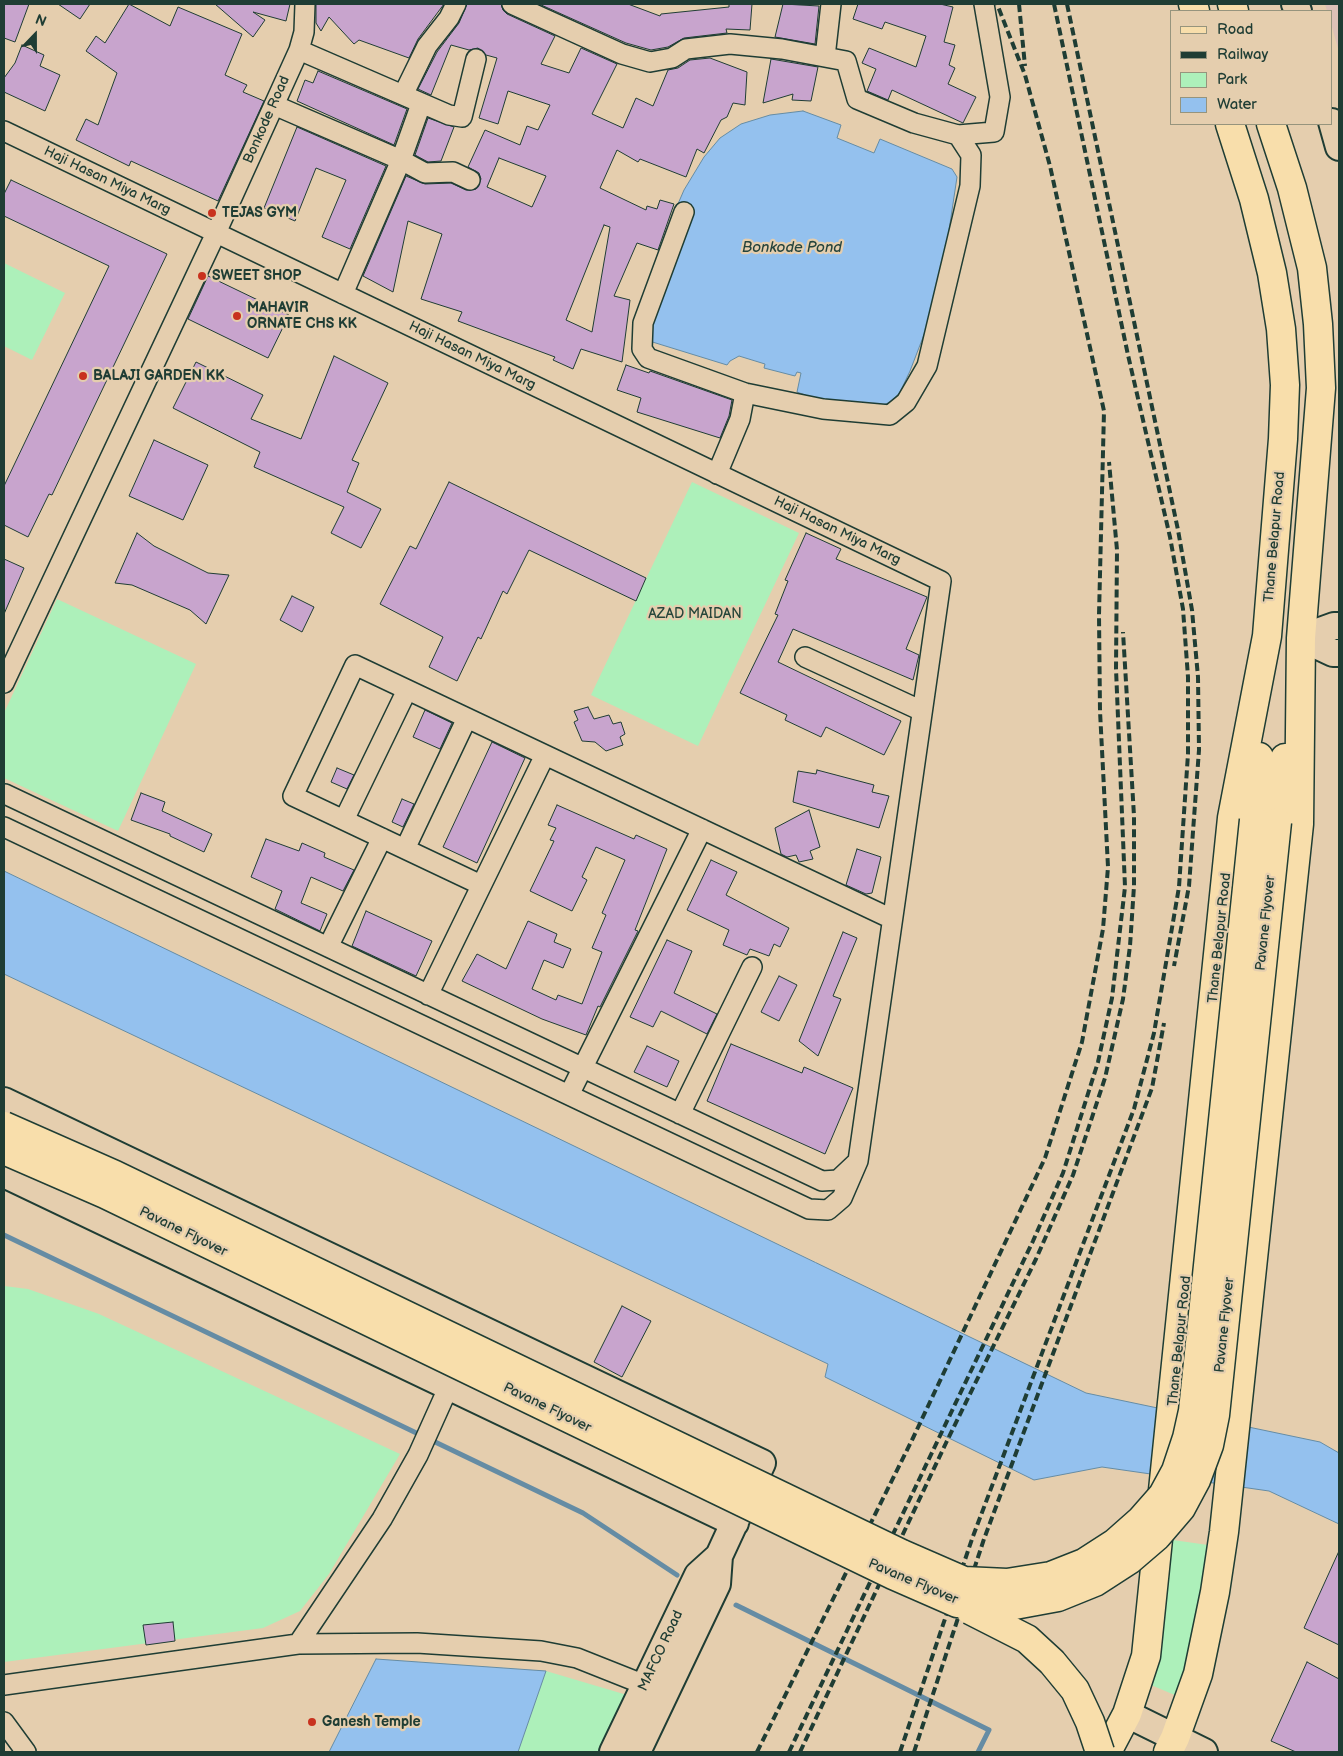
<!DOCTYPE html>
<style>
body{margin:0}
#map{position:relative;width:1343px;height:1756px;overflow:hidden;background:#e5ceae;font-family:"Balsamiq Sans",sans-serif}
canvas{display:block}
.frame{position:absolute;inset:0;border:5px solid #1f3d34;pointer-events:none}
.legend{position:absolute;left:1170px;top:10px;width:162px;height:115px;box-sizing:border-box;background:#e5ceae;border:1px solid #96947d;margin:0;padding:6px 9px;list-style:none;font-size:15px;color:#1f3d34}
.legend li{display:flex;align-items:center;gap:10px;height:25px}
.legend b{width:25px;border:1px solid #96947d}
.north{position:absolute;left:10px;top:10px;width:50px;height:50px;-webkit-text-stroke:4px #e5ceae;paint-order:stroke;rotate:22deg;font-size:14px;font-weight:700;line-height:20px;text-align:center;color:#1f3d34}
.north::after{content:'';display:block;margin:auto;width:18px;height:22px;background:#1f3d34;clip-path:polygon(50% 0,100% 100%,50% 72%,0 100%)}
</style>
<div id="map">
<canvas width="1343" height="1756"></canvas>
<div class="frame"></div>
<ul class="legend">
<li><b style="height:6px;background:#f8deab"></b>Road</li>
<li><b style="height:6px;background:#1f3d34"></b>Railway</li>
<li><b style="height:14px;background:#adf0ba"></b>Park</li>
<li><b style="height:14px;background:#94c1ee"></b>Water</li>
</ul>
<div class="north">N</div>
</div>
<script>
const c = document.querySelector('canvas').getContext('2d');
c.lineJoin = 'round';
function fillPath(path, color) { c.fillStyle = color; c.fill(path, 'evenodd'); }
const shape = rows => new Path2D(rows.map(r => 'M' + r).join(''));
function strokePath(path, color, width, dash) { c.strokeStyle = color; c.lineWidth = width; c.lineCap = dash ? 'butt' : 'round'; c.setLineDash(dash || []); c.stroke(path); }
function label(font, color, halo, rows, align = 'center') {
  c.font = font + ' "Balsamiq Sans",sans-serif'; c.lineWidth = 4.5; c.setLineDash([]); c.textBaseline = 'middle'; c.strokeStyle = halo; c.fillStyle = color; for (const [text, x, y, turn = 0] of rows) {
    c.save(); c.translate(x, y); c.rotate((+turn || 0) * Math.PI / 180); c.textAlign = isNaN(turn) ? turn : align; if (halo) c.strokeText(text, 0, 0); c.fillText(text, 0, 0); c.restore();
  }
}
const built = shape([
 [1325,4,1339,4,1339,52,1332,27,1332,11,1327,11]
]);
const green = shape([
 [4,263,65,293,32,360,4,346],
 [692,482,799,533,698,746,591,695],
 [57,599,196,664,118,831,4,778,4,713],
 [4,1286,28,1289,99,1314,400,1454,329,1574,300,1611,263,1628,4,1662],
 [1173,1540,1208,1545,1187,1671,1177,1696,1151,1685,1160,1660],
 [546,1671,627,1695,599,1752,518,1752]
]);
const water = shape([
 [803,111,841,125,837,138,874,153,880,139,952,169,957,177,942,277,935,306,910,371,900,392,891,402,880,406,821,401,797,392,801,373,797,372,795,376,764,368,765,364,739,356,730,361,727,365,646,340,671,220,684,190,704,157,720,138,741,124,770,115,803,111],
 [4,871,1086,1393,1320,1442,1339,1453,1339,1524,1269,1491,1102,1467,1034,1480,825,1377,828,1364,4,974,4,871],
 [376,1659,546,1671,518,1752,329,1752,376,1659]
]);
const stream = shape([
 [4,1235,583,1513,677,1575],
 [736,1605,989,1730,978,1752]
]);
const building = shape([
 [4,4,29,4,15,42,4,38,4,4],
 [58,4,90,4,80,19,58,4],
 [129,4,170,26,178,7,242,34,225,75,247,85,243,92,264,101,218,201,131,161,129,166,76,140,86,119,98,125,117,73,86,51,96,36,105,43,129,4],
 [215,4,290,4,286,21,253,12,265,20,253,37,215,4],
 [316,4,444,4,418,39,409,58,359,40,354,44,329,17,321,31,316,23,316,4],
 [467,4,501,4,503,10,507,14,555,36,541,64,569,73,581,48,617,64,592,114,623,128,636,98,653,106,668,70,678,68,690,60,710,58,747,72,745,105,733,103,727,117,721,120,704,153,697,149,686,177,640,159,638,162,617,150,600,188,646,210,647,206,657,209,660,200,674,204,658,250,637,243,614,296,630,300,622,362,581,349,573,369,553,360,555,357,458,321,462,312,421,299,442,234,408,221,393,292,363,276,406,176,425,184,451,183,466,190,476,189,481,179,479,173,468,167,485,130,520,145,527,126,538,130,550,105,508,91,498,124,479,118,497,58,486,55,478,48,469,50,451,45,431,95,418,89,437,52,459,23,467,4],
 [499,158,546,176,532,207,487,187,499,158],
 [604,225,610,227,592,332,566,320,604,225],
 [539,4,628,4,660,16,661,14,729,7,729,4,752,4,750,30,726,29,727,33,684,38,668,47,651,50,626,43,539,4],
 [783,4,819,6,815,44,775,37,783,4],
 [858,4,940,4,953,7,944,42,955,45,949,65,955,68,948,84,976,97,963,123,892,90,888,100,867,91,876,69,862,63,869,48,916,67,926,36,885,22,882,29,853,19,858,4],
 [22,45,44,55,40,66,60,75,45,111,4,92,4,78,15,63,22,45],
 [771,59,818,67,811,101,792,100,793,94,763,103,771,59],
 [318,71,407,109,394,145,297,101,305,80,313,83,318,71],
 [428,118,454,127,441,161,428,162,415,155,428,118],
 [297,127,386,166,350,249,322,237,346,180,316,168,295,221,264,208,297,127],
 [11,180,167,254,52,495,49,494,28,537,4,525,4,486,109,266,4,216,4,194,11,180],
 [208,276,289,315,268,358,188,319,208,276],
 [334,356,388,383,352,460,359,463,347,492,381,509,361,548,331,533,344,507,254,467,260,452,173,408,196,362,263,395,251,419,301,439,334,356],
 [626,365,649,373,650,371,732,400,729,416,720,438,637,412,641,398,617,390,626,365],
 [154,440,208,465,183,520,129,496,154,440],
 [449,482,646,578,636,601,529,550,507,594,503,591,481,639,478,637,457,681,429,667,443,637,380,604,410,546,416,549,449,482],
 [137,533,154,546,208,573,229,575,206,624,190,610,132,585,115,583,137,533],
 [806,533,841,549,836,559,927,597,906,649,919,655,913,680,793,629,778,662,901,721,884,755,826,727,821,737,785,720,787,715,740,693,778,615,775,614,788,581,785,580,806,533],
 [4,559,24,568,4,614,4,559],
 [292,596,314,607,302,632,280,620,292,596],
 [588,707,594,719,609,715,613,724,621,722,625,734,620,737,623,745,606,751,595,742,582,741,574,722,578,720,574,711,588,707],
 [425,710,452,723,440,749,413,737,425,710],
 [492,742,525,758,477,863,443,847,492,742],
 [337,768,354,775,347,789,331,782,337,768],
 [817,770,874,785,872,792,889,796,879,828,793,802,798,771,816,774,817,770],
 [141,793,165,802,162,811,212,834,204,852,170,836,170,834,131,820,141,793],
 [402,799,414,804,403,827,392,822,402,799],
 [557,805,634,839,636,835,667,849,635,930,638,931,600,1007,598,1006,586,1035,542,1019,462,981,477,954,506,969,528,921,557,934,554,942,571,949,563,968,544,960,532,989,556,1000,558,995,582,1004,602,952,592,948,606,915,602,913,625,860,596,847,582,877,587,880,572,911,530,891,554,841,550,840,556,828,548,825,557,805],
 [809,810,820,847,810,851,813,859,799,862,796,855,787,857,781,854,775,828,809,810],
 [266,839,299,851,302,843,325,853,324,857,354,870,343,891,311,877,301,903,327,914,320,931,275,909,282,891,251,877,266,839],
 [857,849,881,857,872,893,866,894,846,885,857,849],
 [711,860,737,872,726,895,789,928,780,947,774,944,769,956,750,949,747,955,723,945,729,930,687,910,711,860],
 [366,911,432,941,416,976,352,946,366,911],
 [843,932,857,938,833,996,841,999,818,1056,799,1041,843,932],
 [667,940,692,951,674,993,717,1014,707,1034,661,1011,653,1027,630,1017,667,940],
 [779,976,797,985,779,1021,761,1012,779,976],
 [731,1044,802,1073,804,1067,853,1088,825,1154,707,1101,731,1044],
 [647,1046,679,1061,667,1087,634,1072,647,1046],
 [622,1306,651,1321,622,1377,594,1362,622,1306],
 [1339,1551,1339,1645,1304,1628,1339,1551],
 [173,1622,175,1641,146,1645,143,1625,173,1622],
 [1307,1662,1339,1679,1339,1752,1296,1752,1271,1741,1307,1662]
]);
const street = shape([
 [512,4,622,54,650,62,672,58,686,49,730,44,782,49,846,61,857,99,914,123,958,135,994,132,1000,97,984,4],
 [299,50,449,115,462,117,476,59],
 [825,57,831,4],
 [403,95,427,46,449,18,456,4],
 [274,105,401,160,425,173,453,172,470,180],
 [4,131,941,581,858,1161,842,1198,828,1210,809,1209,4,827],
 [684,212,643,323,642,349,648,358,745,393,823,409,890,415,906,402,927,366,970,186,971,155,958,135],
 [343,294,401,160,421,104],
 [717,474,740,419,745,393],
 [805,657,922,711],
 [4,683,216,233,299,50,304,32,305,4],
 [5,794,822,1181,838,1180,855,1164],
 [344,820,407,690],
 [405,849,467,718],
 [481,885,293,796,355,665,892,919],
 [328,947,382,838],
 [428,995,545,755],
 [569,1095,702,829],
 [680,1114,752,967],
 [298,1644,417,1643,541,1651,577,1658,645,1685],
 [4,1685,298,1644,382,1519,418,1455,449,1386],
 [4,1722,26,1752]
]);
const secondary = shape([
 [1295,4,1298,11],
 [1332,122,1339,147],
 [1301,638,1333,653,1339,653],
 [1301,638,1334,626,1339,626],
 [4,1101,762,1463,719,1556,717,1584,637,1752],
 [4,1174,735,1523],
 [1127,1714,1204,1752],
 [613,1752,698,1575,719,1556]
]);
const primary = shape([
 [1193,4,1195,11],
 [1232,4,1234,11],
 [1254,820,1259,757],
 [1277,822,1285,758],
 [1107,1752,1127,1714,1146,1656,1232,818,1267,636,1283,439,1285,385,1281,329,1272,273,1254,199,1230,124],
 [1168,1752,1175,1738,1198,1674,1215,1592,1224,1532,1299,824,1301,638,1321,388,1318,324,1312,268,1292,188,1271,124]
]);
const rail = shape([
 [1019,4,1025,66],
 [1067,4,1178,530,1192,610,1198,677,1199,750,1189,886,1174,966],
 [757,1752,913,1438,1045,1158,1082,1042,1103,929,1108,867,1100,711,1099,615,1104,411,1050,166,1025,75,997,4],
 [789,1752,1033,1241,1063,1173,1098,1062,1112,998,1125,887,1116,669,1117,550,1109,462],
 [800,1752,946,1443,1036,1259,1073,1175,1105,1078,1123,999,1130,946,1134,886,1134,816,1123,632],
 [900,1752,972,1539,1134,1109,1154,1033,1179,887,1188,754,1188,677,1183,609,1170,537,1128,355,1054,4],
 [914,1752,984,1539,1152,1088,1164,1023]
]);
const primaryBridge = shape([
 [4,1126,115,1175,902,1554,964,1581,1007,1583,1051,1576,1084,1563,1115,1543,1141,1520,1163,1495,1176,1471,1187,1438,1193,1411,1254,820],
 [4,1150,105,1194,893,1575,957,1603,1009,1606,1058,1597,1095,1582,1129,1560,1157,1536,1181,1508,1196,1480,1209,1445,1215,1415,1277,822],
 [970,1610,1027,1639,1052,1662,1075,1690,1090,1722,1100,1752]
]);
const markers = [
 [212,213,5,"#c8321e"],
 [202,276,5,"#c8321e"],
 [237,316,5,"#c8321e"],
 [83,376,5,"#c8321e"],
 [312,1722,5,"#c8321e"]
];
const streetNames = [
 ["Bonkode Road",267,120,-66],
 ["Haji Hasan Miya Marg",107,181,26],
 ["Haji Hasan Miya Marg",472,356,26],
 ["Haji Hasan Miya Marg",837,531,26],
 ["Thane Belapur Road",1275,537,-85],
 ["Pavane Flyover",1266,923,-84],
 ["Thane Belapur Road",1220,938,-84],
 ["Pavane Flyover",183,1232,26],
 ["Pavane Flyover",1225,1325,-84],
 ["Thane Belapur Road",1180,1341,-84],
 ["Pavane Flyover",547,1408,26],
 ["Pavane Flyover",913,1582,23],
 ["MAFCO Road",661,1651,-65]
];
const poiNames = [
 ["TEJAS GYM",222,213],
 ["SWEET SHOP",212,276],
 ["MAHAVIR",247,308],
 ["ORNATE CHS KK",247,324],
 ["BALAJI GARDEN KK",93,376],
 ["Ganesh Temple",322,1722]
];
const parkNames = [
 ["AZAD MAIDAN",695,614]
];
const waterNames = [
 ["Bonkode Pond",792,248]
];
fillPath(built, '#dcc1b7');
fillPath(green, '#adf0ba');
fillPath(water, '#94c1ee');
strokePath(water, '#658ca4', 1);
strokePath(stream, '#658ca4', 5);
fillPath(building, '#c8a4cd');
strokePath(building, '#1f3d34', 1);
strokePath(street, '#1f3d34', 22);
strokePath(secondary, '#1f3d34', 30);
strokePath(primary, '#1f3d34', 31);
strokePath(street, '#e5ceae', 19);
strokePath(secondary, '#e5ceae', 26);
strokePath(primary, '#f8deab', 28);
strokePath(rail, '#1f3d34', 4, [8, 4]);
strokePath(primaryBridge, '#1f3d34', 31, []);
strokePath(primaryBridge, '#f8deab', 28);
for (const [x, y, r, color] of markers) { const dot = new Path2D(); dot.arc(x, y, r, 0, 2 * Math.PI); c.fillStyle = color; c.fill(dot); strokePath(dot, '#e5ceae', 2); }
label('14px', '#1f3d34', '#e5ceae', streetNames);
label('bold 14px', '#1f3d34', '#e5ceae', poiNames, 'left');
label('14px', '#26463b', '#e5ceae', parkNames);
label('italic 15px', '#25443d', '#e5ceae', waterNames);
</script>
